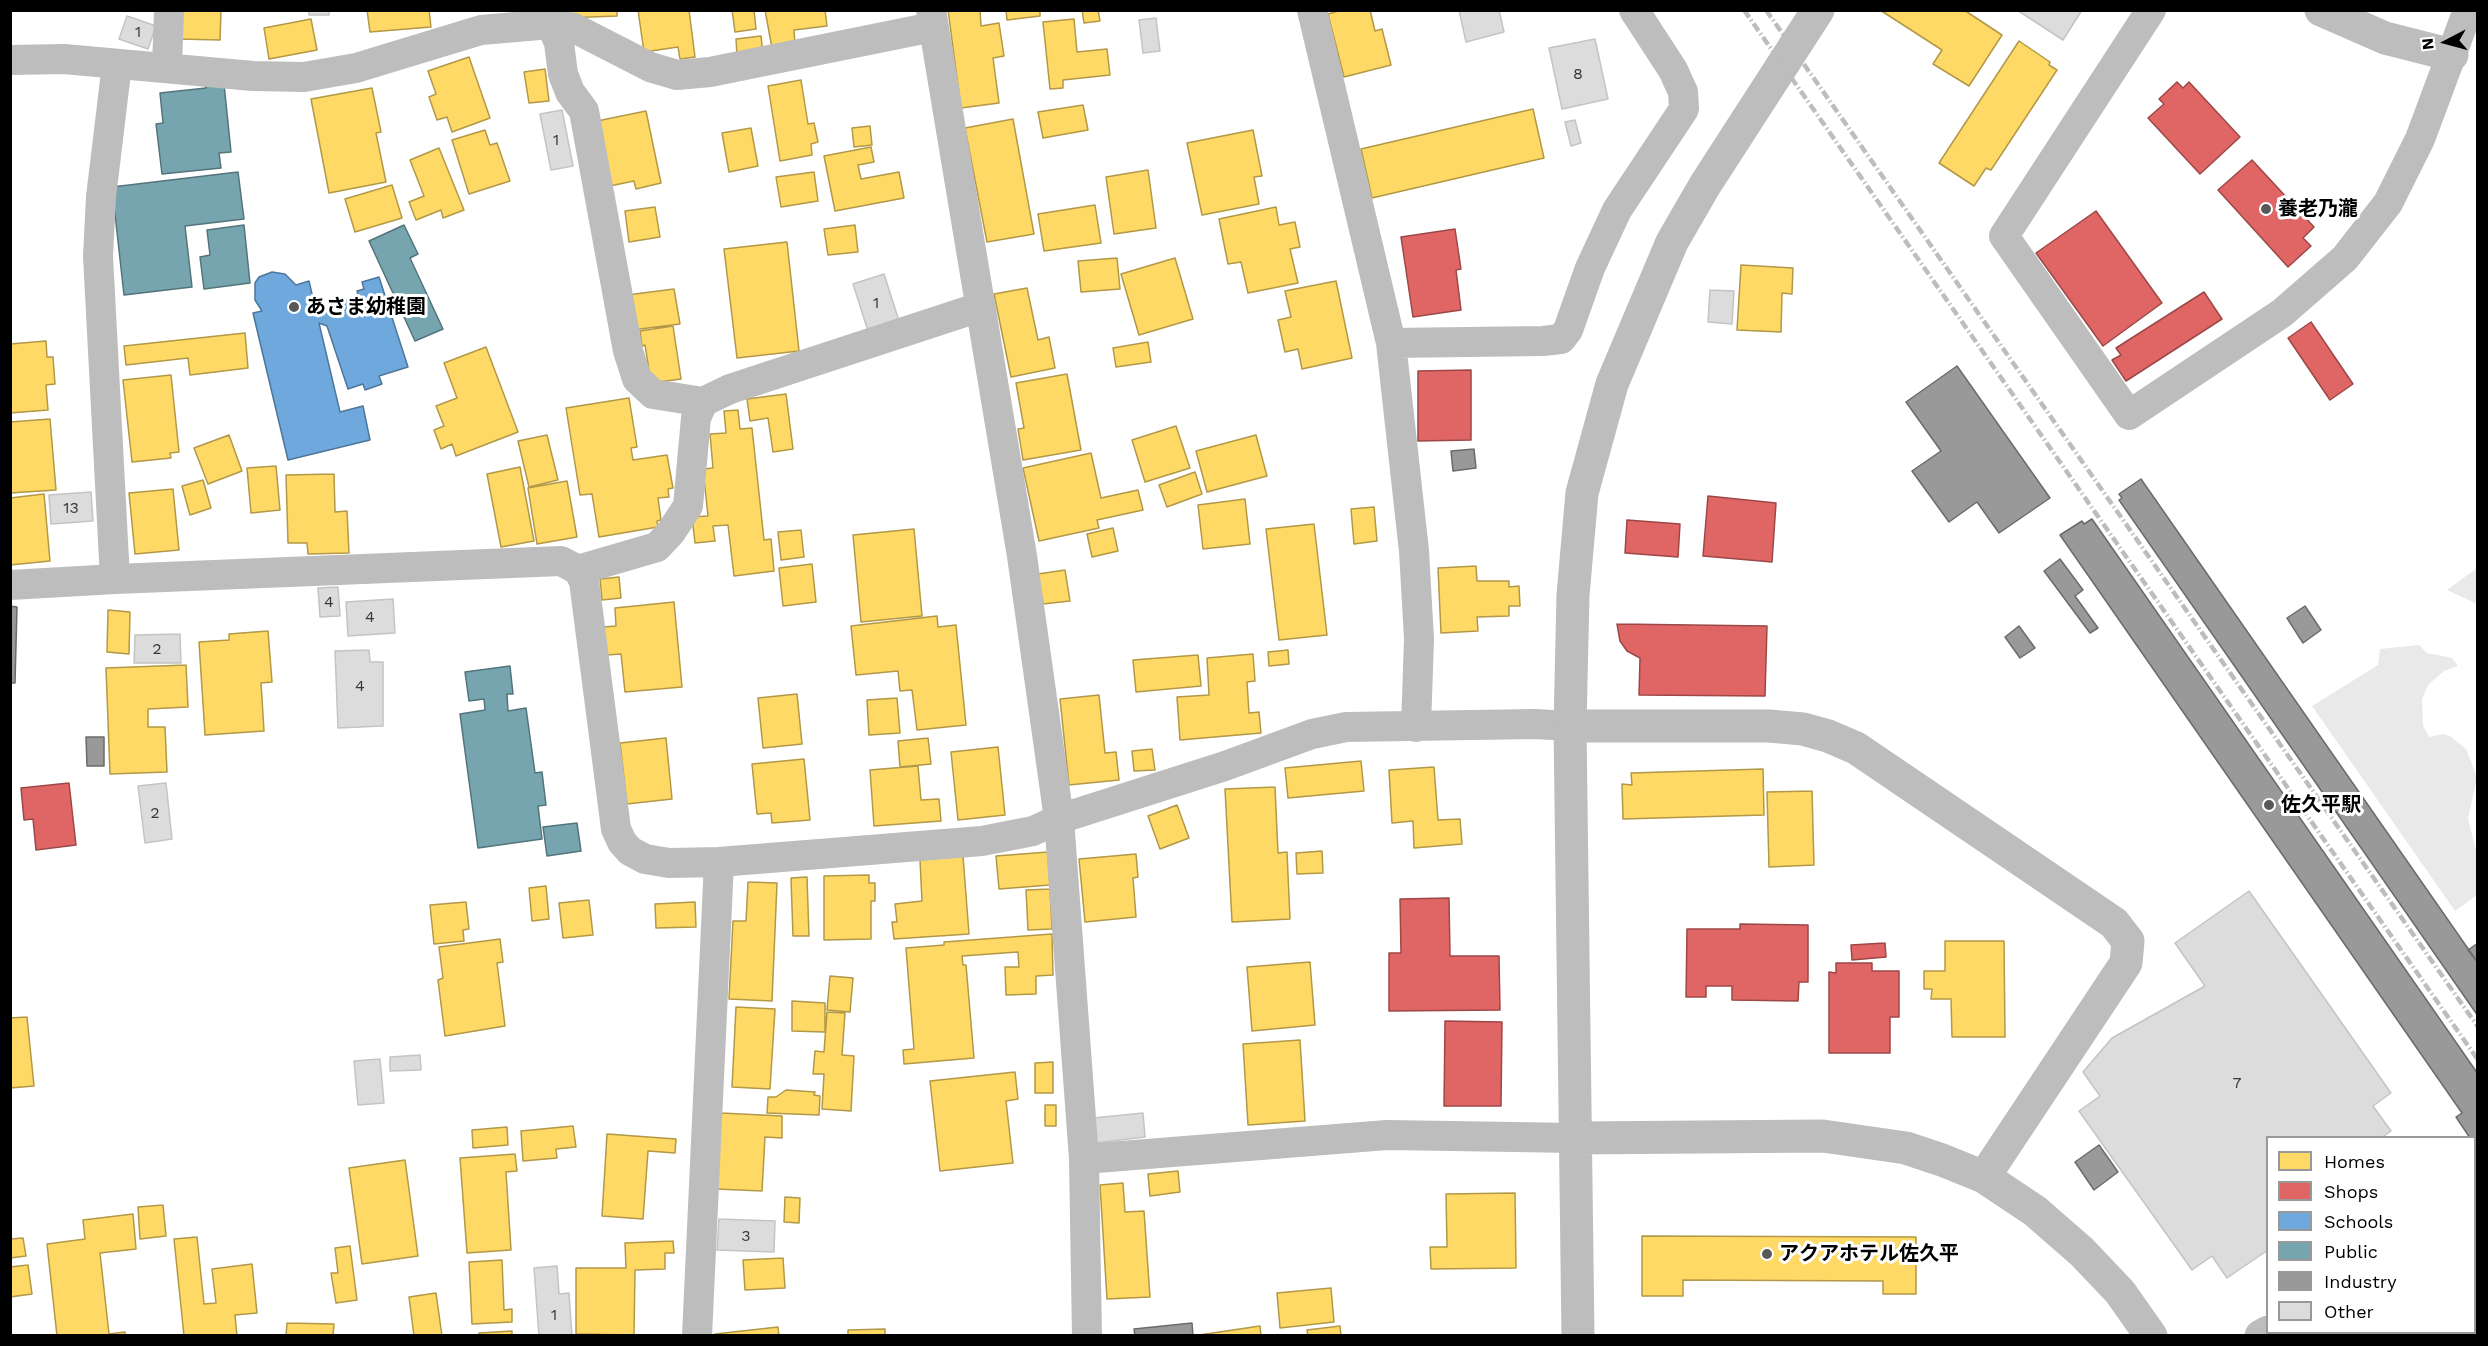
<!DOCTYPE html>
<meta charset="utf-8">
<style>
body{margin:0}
#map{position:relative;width:2488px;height:1346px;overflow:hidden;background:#fff;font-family:"Work Sans",sans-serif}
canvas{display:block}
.frame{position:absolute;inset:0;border:12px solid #000;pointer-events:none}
.legend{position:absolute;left:2266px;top:1136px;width:210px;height:198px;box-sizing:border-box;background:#fff;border:2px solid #999;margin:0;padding:8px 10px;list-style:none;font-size:18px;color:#000}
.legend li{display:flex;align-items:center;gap:12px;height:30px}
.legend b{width:30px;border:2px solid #999}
.north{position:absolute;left:2416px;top:12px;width:60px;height:60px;-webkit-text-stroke:4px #fff;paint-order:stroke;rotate:264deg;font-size:16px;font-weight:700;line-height:24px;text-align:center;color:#000}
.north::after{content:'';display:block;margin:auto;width:21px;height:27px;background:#000;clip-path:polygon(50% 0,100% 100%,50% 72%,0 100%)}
</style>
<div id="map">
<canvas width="2488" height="1346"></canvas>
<div class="frame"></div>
<ul class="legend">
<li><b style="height:16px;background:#ffd966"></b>Homes</li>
<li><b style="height:16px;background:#e06666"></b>Shops</li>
<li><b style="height:16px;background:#6fa8dc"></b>Schools</li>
<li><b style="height:16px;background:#76a5af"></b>Public</li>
<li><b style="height:16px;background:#999"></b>Industry</li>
<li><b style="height:16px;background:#dcdcdc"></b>Other</li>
</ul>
<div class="north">N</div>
</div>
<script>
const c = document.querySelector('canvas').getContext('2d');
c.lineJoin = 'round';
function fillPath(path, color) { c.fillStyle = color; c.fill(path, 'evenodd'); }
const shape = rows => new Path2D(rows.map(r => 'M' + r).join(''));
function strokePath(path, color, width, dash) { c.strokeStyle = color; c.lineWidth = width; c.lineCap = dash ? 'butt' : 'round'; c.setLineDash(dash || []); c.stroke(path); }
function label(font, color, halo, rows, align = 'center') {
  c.font = font + ' "Work Sans","Noto Sans JP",sans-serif'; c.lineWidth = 6; c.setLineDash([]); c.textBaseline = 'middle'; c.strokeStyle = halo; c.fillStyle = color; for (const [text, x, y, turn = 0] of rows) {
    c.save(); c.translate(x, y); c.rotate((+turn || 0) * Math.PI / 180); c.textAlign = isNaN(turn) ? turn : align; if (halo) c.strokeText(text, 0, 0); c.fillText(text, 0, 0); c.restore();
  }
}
const green = shape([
 [2477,568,2477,604,2447,590],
 [2419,645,2427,653,2452,658,2458,666,2444,671,2428,685,2422,699,2423,726,2429,737,2443,734,2450,736,2466,749,2477,777,2468,819,2477,854,2477,895,2455,911,2312,706,2378,665,2380,649]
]);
const homes = shape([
 [179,10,221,10,220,40,178,39,179,10],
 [367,10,429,10,431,27,370,32,367,10],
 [564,10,617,10,617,16,565,18,564,10],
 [638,10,689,10,695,57,680,59,678,47,644,52,638,10],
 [732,10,754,10,756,29,735,32,732,10],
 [765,10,825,10,827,26,794,30,795,45,772,48,765,10],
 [948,10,980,10,981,26,999,23,1004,56,993,58,999,103,961,108,948,10],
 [1006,10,1040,10,1040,16,1007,20,1006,10],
 [1082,10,1098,10,1100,21,1084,23,1082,10],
 [1342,10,1370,10,1375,31,1382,29,1391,65,1344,77,1328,14,1342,10],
 [1880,10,1964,10,2002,35,1969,86,1933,64,1942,50,1880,10],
 [311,19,317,50,269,59,264,28,311,19],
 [1074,19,1077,52,1107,49,1110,75,1063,80,1063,88,1050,89,1043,22,1074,19],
 [761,36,763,54,737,56,736,39,761,36],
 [2019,41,2050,62,2049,65,2057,70,1991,170,1986,168,1974,186,1939,163,2019,41],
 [469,57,490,118,452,132,447,117,437,120,429,97,436,94,428,71,469,57],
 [545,69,549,101,529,103,524,72,545,69],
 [801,80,808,124,814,123,818,142,811,144,812,155,780,161,768,86,801,80],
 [372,88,381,132,376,133,386,182,329,193,311,99,372,88],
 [1083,105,1088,130,1043,138,1038,112,1083,105],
 [1533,109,1544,158,1372,198,1361,149,1533,109],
 [646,111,661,183,636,189,634,181,610,186,597,121,646,111],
 [1013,119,1034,234,987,242,965,128,1013,119],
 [870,126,872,145,854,147,852,128,870,126],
 [751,128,758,166,729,172,722,133,751,128],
 [485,130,490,145,497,143,510,181,469,194,452,140,485,130],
 [1253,130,1262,176,1254,177,1259,204,1202,215,1187,143,1253,130],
 [871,147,874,162,858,165,861,179,899,172,904,198,835,211,824,156,871,147],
 [439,148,464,210,443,218,441,210,416,220,409,202,424,196,410,160,439,148],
 [1148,170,1156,228,1114,234,1106,177,1148,170],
 [814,172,818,201,781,207,776,177,814,172],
 [392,185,402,218,355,232,345,199,392,185],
 [1095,205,1101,243,1044,251,1038,214,1095,205],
 [655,207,660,237,629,242,625,211,655,207],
 [1276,207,1279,225,1295,222,1300,247,1290,249,1298,283,1248,293,1241,262,1228,264,1219,219,1276,207],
 [855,225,858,252,828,255,824,229,855,225],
 [787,242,799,351,737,358,724,249,787,242],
 [1117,258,1120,289,1081,292,1078,261,1117,258],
 [1175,258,1193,319,1139,335,1121,274,1175,258],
 [1741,265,1793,268,1792,294,1782,293,1781,332,1737,330,1741,265],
 [1336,281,1352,358,1302,369,1298,349,1285,352,1278,320,1291,317,1285,291,1336,281],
 [1027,288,1038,340,1049,337,1055,368,1011,377,994,294,1027,288],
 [674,289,680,324,632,330,627,295,674,289],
 [673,326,681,379,651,383,645,345,642,346,640,331,673,326],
 [245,333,248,368,190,375,188,358,126,365,124,346,245,333],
 [46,341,47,357,53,357,55,384,46,385,48,410,10,413,10,344,46,341],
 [1148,342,1151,362,1116,367,1113,348,1148,342],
 [486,347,518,432,456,456,452,444,441,449,434,430,444,426,436,406,457,398,444,363,486,347],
 [1067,374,1081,450,1023,460,1018,429,1024,428,1016,383,1067,374],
 [171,375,179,452,170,453,171,458,132,462,123,380,171,375],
 [786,394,793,449,773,452,768,418,750,421,747,399,786,394],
 [629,398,637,447,631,448,633,460,667,455,673,488,668,489,669,497,658,498,661,520,657,521,658,527,599,537,592,494,580,495,566,408,629,398],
 [738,410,740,429,752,428,764,540,771,539,774,571,734,576,728,525,713,526,715,541,695,543,692,517,708,516,703,469,713,468,710,434,726,433,724,411,738,410],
 [50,419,56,490,10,493,10,422,50,419],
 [1176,426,1190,468,1145,482,1132,440,1176,426],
 [229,435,242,471,208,484,194,448,229,435],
 [547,435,558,480,529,487,518,441,547,435],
 [1256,435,1267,476,1207,492,1196,451,1256,435],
 [1091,453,1101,498,1138,490,1143,510,1097,520,1099,528,1039,541,1023,468,1091,453],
 [276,466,280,510,251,513,247,468,276,466],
 [520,467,534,541,501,547,487,474,520,467],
 [1195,472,1202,494,1167,507,1159,485,1195,472],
 [334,474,335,512,347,511,349,553,308,554,307,543,288,543,286,475,334,474],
 [203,480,211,508,190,515,182,486,203,480],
 [567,481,577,537,537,544,528,488,567,481],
 [173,489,179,550,135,554,129,493,173,489],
 [44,494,50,561,10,565,10,498,44,494],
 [1245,499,1250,544,1203,549,1198,505,1245,499],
 [1374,507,1377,541,1354,544,1351,509,1374,507],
 [1314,524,1327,635,1279,640,1266,529,1314,524],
 [1113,528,1118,551,1092,557,1087,534,1113,528],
 [914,529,922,616,861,622,853,535,914,529],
 [801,530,804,557,781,560,778,532,801,530],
 [812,564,816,602,783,606,779,568,812,564],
 [1476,566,1477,581,1509,581,1509,587,1519,586,1520,606,1509,606,1509,616,1477,617,1478,631,1441,633,1438,568,1476,566],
 [1065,570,1070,601,1043,604,1038,574,1065,570],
 [619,577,621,598,602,600,600,579,619,577],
 [674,602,682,687,625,692,621,654,606,655,603,627,616,626,615,608,674,602],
 [108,610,130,612,129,654,107,652,108,610],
 [937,616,938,627,956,625,966,725,917,730,912,690,900,691,898,671,856,675,851,626,937,616],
 [268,631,272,682,261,683,264,731,205,735,199,642,229,640,229,634,268,631],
 [1288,650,1289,664,1269,666,1268,652,1288,650],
 [1253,654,1255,681,1247,682,1249,713,1259,712,1261,733,1180,740,1177,697,1209,695,1207,658,1253,654],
 [1198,655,1201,686,1136,692,1133,660,1198,655],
 [186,665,188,707,148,709,148,727,165,727,167,772,110,774,106,668,186,665],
 [797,694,802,744,763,748,758,698,797,694],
 [1099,695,1105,753,1116,752,1119,780,1069,785,1060,699,1099,695],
 [897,698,900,733,869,735,867,700,897,698],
 [666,738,672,799,627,804,620,743,666,738],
 [928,738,931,764,900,767,898,741,928,738],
 [998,747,1005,815,958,820,951,752,998,747],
 [1152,749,1155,770,1134,771,1132,751,1152,749],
 [804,759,810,820,772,823,771,813,757,814,752,764,804,759],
 [1361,761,1364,791,1288,798,1285,768,1361,761],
 [918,766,921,800,939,799,941,821,874,826,870,770,918,766],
 [1434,767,1438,820,1460,819,1462,844,1414,848,1413,821,1392,823,1389,770,1434,767],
 [1763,769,1764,815,1623,819,1622,784,1632,785,1631,773,1763,769],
 [1275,787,1278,853,1287,852,1290,919,1232,922,1225,789,1275,787],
 [1812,791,1814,865,1769,867,1767,792,1812,791],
 [1177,805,1189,838,1160,849,1148,816,1177,805],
 [1322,851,1323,873,1297,874,1296,853,1322,851],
 [1048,852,1050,885,999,889,996,856,1048,852],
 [1136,854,1138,877,1133,878,1136,917,1085,922,1079,859,1136,854],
 [963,856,969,934,894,939,892,922,897,922,895,904,922,901,920,860,963,856],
 [869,875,869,883,875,883,875,901,871,901,871,939,824,940,824,876,869,875],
 [807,877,809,936,793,936,791,878,807,877],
 [748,882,777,883,772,1001,729,999,733,921,746,921,748,882],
 [546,886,549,919,532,921,529,888,546,886],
 [1050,889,1052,929,1028,930,1026,890,1050,889],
 [589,900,593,935,563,938,559,903,589,900],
 [466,902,469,929,463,930,464,941,434,944,430,905,466,902],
 [695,902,696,927,656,928,655,904,695,902],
 [1052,934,1053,975,1036,976,1036,994,1006,995,1005,967,1019,967,1018,952,962,956,963,965,966,965,974,1058,904,1064,903,1050,914,1049,906,948,944,945,944,942,1052,934],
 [500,939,503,962,497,963,505,1026,445,1036,438,980,443,978,439,947,500,939],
 [1945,941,2004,941,2005,1037,1952,1037,1951,999,1931,999,1932,989,1924,989,1924,971,1945,971,1945,941],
 [1310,962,1315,1025,1252,1031,1247,967,1310,962],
 [830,976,853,978,850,1012,827,1010,830,976],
 [792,1001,825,1003,825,1032,792,1031,792,1001],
 [736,1007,775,1009,770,1089,732,1087,736,1007],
 [827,1012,845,1013,842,1055,854,1056,851,1111,822,1109,824,1074,813,1074,815,1051,824,1052,827,1012],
 [27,1017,34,1086,10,1088,10,1018,27,1017],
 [1300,1040,1305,1121,1248,1125,1243,1044,1300,1040],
 [1053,1062,1053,1093,1035,1093,1035,1063,1053,1062],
 [1015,1072,1018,1099,1006,1101,1013,1163,940,1171,930,1081,1015,1072],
 [786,1090,815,1092,814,1095,820,1096,819,1115,767,1113,768,1097,776,1097,786,1090],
 [1045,1105,1056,1105,1056,1126,1045,1126,1045,1105],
 [721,1113,782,1116,782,1138,765,1137,762,1191,716,1189,721,1113],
 [573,1126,576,1147,556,1149,557,1158,523,1161,521,1131,573,1126],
 [507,1127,508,1145,473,1148,472,1130,507,1127],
 [607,1134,676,1139,675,1153,648,1151,643,1219,602,1216,607,1134],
 [515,1154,517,1171,506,1172,511,1250,467,1253,460,1158,515,1154],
 [405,1160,418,1256,362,1264,349,1168,405,1160],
 [1178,1171,1180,1192,1150,1196,1148,1174,1178,1171],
 [1123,1183,1125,1212,1144,1211,1150,1297,1107,1299,1100,1185,1123,1183],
 [1515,1193,1516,1268,1431,1269,1430,1247,1447,1247,1446,1194,1515,1193],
 [785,1197,800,1198,799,1223,784,1222,785,1197],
 [163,1205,166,1236,140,1239,138,1207,163,1205],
 [133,1214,136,1249,100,1253,109,1334,125,1332,125,1336,57,1336,47,1244,85,1239,83,1220,133,1214],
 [1642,1236,1916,1237,1916,1294,1883,1294,1883,1281,1683,1280,1683,1296,1642,1296,1642,1236],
 [197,1237,204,1304,216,1303,212,1269,252,1264,257,1313,235,1315,237,1336,184,1336,174,1239,197,1237],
 [23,1238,26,1256,10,1258,10,1239,23,1238],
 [673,1241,674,1253,665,1253,665,1269,635,1270,634,1335,576,1334,576,1268,626,1268,625,1243,673,1241],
 [350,1246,357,1300,336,1303,331,1273,338,1273,335,1248,350,1246],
 [783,1258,785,1288,745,1290,743,1260,783,1258],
 [502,1260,504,1310,512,1309,512,1322,472,1324,469,1262,502,1260],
 [28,1265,32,1294,10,1297,10,1267,28,1265],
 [1331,1288,1334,1322,1280,1328,1277,1293,1331,1288],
 [436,1293,442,1336,414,1336,409,1297,436,1293],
 [287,1323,334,1324,333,1336,286,1336,287,1323],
 [1260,1326,1261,1336,1199,1336,1199,1335,1260,1326],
 [1340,1326,1341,1336,1308,1336,1307,1330,1340,1326],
 [778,1327,779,1336,715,1336,715,1334,778,1327],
 [885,1329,885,1336,848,1336,848,1330,885,1329],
 [512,1331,512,1336,479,1336,479,1333,512,1331]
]);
const shops = shape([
 [2177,82,2183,88,2189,82,2240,137,2200,174,2148,118,2164,104,2159,99,2177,82],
 [2252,160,2314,227,2303,238,2311,246,2288,267,2218,190,2252,160],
 [2096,211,2162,303,2103,346,2036,253,2096,211],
 [1455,229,1461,269,1456,270,1461,310,1413,317,1401,237,1455,229],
 [2204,292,2222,319,2126,381,2112,360,2121,355,2116,348,2204,292],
 [2311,322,2353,384,2330,400,2288,338,2311,322],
 [1471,370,1471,440,1418,441,1418,371,1471,370],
 [1708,496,1776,503,1772,562,1703,556,1708,496],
 [1627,520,1680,524,1678,557,1625,553,1627,520],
 [1617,624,1767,626,1765,696,1639,695,1640,658,1627,651,1620,641,1617,624],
 [69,783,76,845,36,850,33,819,24,820,21,788,69,783],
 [1449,898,1450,956,1499,956,1500,1010,1389,1011,1389,953,1401,953,1400,899,1449,898],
 [1740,924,1808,925,1808,982,1799,982,1798,1001,1732,1000,1732,986,1706,986,1706,997,1686,997,1687,929,1740,929,1740,924],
 [1885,943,1886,957,1852,960,1851,945,1885,943],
 [1836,963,1872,963,1872,971,1899,971,1899,1017,1890,1017,1890,1053,1829,1053,1829,972,1836,973,1836,963],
 [1445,1021,1502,1022,1501,1106,1444,1106,1445,1021]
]);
const schools = shape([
 [272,272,285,274,296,285,309,281,315,307,339,314,335,304,357,297,359,306,361,305,357,291,364,289,362,282,379,277,408,367,379,376,382,384,365,390,363,384,348,389,327,326,319,323,340,412,363,406,370,440,288,460,253,313,262,311,255,300,255,283,259,277,272,272]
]);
const public = shape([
 [224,84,231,152,219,153,221,168,162,174,156,124,163,123,160,93,206,88,205,85,224,84],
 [238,172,244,219,185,226,192,287,124,295,112,187,238,172],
 [244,225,250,283,204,289,200,257,210,255,207,230,244,225],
 [404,225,418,254,410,258,443,329,415,341,369,241,404,225],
 [510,666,513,694,507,694,508,711,526,708,535,773,542,772,546,805,538,806,542,839,478,848,460,714,485,710,484,699,469,701,465,672,510,666],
 [577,823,581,851,547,856,543,827,577,823]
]);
const industry = shape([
 [1957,366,2050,498,1999,533,1977,502,1949,522,1912,471,1941,451,1906,402,1957,366],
 [1474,449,1476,468,1453,471,1451,451,1474,449],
 [2141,479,2478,963,2478,1016,2119,500,2122,498,2119,494,2141,479],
 [2092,519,2478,1074,2478,1137,2474,1142,2474,1138,2470,1138,2456,1117,2462,1113,2060,535,2082,521,2084,524,2092,519],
 [2060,559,2083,590,2075,596,2098,628,2090,633,2044,571,2060,559],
 [10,606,17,607,15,683,10,683,10,606],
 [2305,606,2321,630,2303,643,2287,618,2305,606],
 [2019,626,2035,648,2020,658,2005,637,2019,626],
 [86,737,104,737,104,766,87,766,86,737],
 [2478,943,2478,963,2468,950,2478,943],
 [2478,1141,2478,1247,2474,1243,2474,1144,2478,1141],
 [2099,1145,2118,1172,2094,1190,2075,1162,2099,1145],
 [1192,1323,1193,1336,1135,1336,1134,1329,1192,1323]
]);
const building = shape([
 [309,10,329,10,329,15,309,15,309,10],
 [1459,10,1499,10,1504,32,1466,42,1459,10],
 [2017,10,2082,10,2063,40,2017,10],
 [127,16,156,26,148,49,119,39,127,16],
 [1156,18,1160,51,1143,53,1139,20,1156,18],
 [1595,39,1608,99,1562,109,1549,48,1595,39],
 [562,110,573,166,551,170,540,114,562,110],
 [1575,120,1581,143,1571,146,1565,122,1575,120],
 [884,274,899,321,868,331,853,284,884,274],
 [1710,290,1734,291,1732,324,1708,322,1710,290],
 [91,492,93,521,51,524,49,495,91,492],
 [338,587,340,616,320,617,318,588,338,587],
 [393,599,395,633,348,636,346,602,393,599],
 [180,634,181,663,134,663,135,635,180,634],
 [369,650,370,662,383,662,383,726,338,728,335,651,369,650],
 [166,783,172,839,145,843,138,786,166,783],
 [2249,891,2391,1093,2373,1106,2391,1131,2381,1138,2268,1138,2268,1250,2227,1278,2212,1256,2192,1270,2079,1111,2100,1096,2083,1072,2112,1038,2205,986,2175,943,2249,891],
 [420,1055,421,1070,390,1071,390,1057,420,1055],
 [380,1059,384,1103,358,1105,354,1061,380,1059],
 [1143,1113,1145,1137,1096,1143,1093,1118,1143,1113],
 [719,1219,775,1221,774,1252,717,1250,719,1219],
 [557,1266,559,1294,569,1293,572,1336,539,1336,534,1268,557,1266]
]);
const minor = shape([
 [551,10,551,24,574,28,650,67,677,75,710,72,933,27],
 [931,10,1022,556,1059,819,1084,1159,1087,1336],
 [1312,10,1391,343,1414,551,1419,639,1416,727],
 [2151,10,2004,236,2129,415,2282,313,2345,258,2388,203,2420,139,2468,10],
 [10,60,64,59,253,76,304,77,356,68,481,30,551,24,559,43,563,74,570,92,584,111,628,351,637,379,653,394,703,402],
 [167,67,169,10],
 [1391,343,1543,341,1561,339,1568,330,1590,268,1617,210,1684,109,1683,92,1673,70,1634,10],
 [578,570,657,547,671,532,688,506,696,418,703,402,730,389,980,307],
 [115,579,98,256,101,197,117,64],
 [10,585,115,579,561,561,578,570,584,581,616,829,622,842,630,851,645,859,669,863,719,862,982,841,1033,831,1059,819,1225,766,1312,734,1346,727,1535,724,1570,726],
 [1084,1159,1387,1135,1576,1138],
 [697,1336,719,862]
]);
const tertiary = shape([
 [2321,10,2385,38,2452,55],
 [1570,726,1769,726,1803,729,1828,736,1856,748,2114,923,2128,941,2126,963,1984,1177],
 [1576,1138,1823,1136,1906,1148,1942,1160,1984,1177,2035,1211,2082,1252,2120,1292,2151,1336],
 [2468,1332,2470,1336],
 [1578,1336,1570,726,1573,595,1582,493,1612,384,1672,242,1705,185,1818,10],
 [2261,1336,2268,1332]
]);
const rail = shape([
 [1744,10,2478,1060],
 [1766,10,2478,1027]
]);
const markers = [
 [2266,209,6,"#595959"],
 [294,307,6,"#595959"],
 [2269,805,6,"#595959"],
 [1767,1254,6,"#595959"]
];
const numberNames = [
 ["1",138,32],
 ["8",1578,74],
 ["1",556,140],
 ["1",876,303],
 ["13",71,508],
 ["4",329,602],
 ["4",370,617],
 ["2",157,649],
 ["4",360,686],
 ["2",155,813],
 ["7",2237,1083],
 ["3",746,1236],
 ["1",554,1315]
];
const poiNames = [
 ["養老乃瀧",2278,209],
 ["あさま幼稚園",306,307],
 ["佐久平駅",2281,805],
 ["アクアホテル佐久平",1779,1254]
];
fillPath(green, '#e9e9e9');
fillPath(homes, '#ffd966');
strokePath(homes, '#b29847', 1.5);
fillPath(shops, '#e06666');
strokePath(shops, '#9d4747', 1.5);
fillPath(schools, '#6fa8dc');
strokePath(schools, '#4e769a', 1.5);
fillPath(public, '#76a5af');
strokePath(public, '#53747a', 1.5);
fillPath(industry, '#999');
strokePath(industry, '#6b6b6b', 1.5);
fillPath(building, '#dcdcdc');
strokePath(building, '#c4c4c4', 1.5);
strokePath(minor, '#bdbdbd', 30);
strokePath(tertiary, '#bdbdbd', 33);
strokePath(rail, '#bdbdbd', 4.5, [9, 3, 1.5, 3]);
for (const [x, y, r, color] of markers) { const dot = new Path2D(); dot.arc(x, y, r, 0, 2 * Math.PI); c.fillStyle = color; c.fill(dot); strokePath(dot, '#fff', 2); }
label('16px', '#373737', null, numberNames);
label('bold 20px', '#000', '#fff', poiNames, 'left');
</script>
